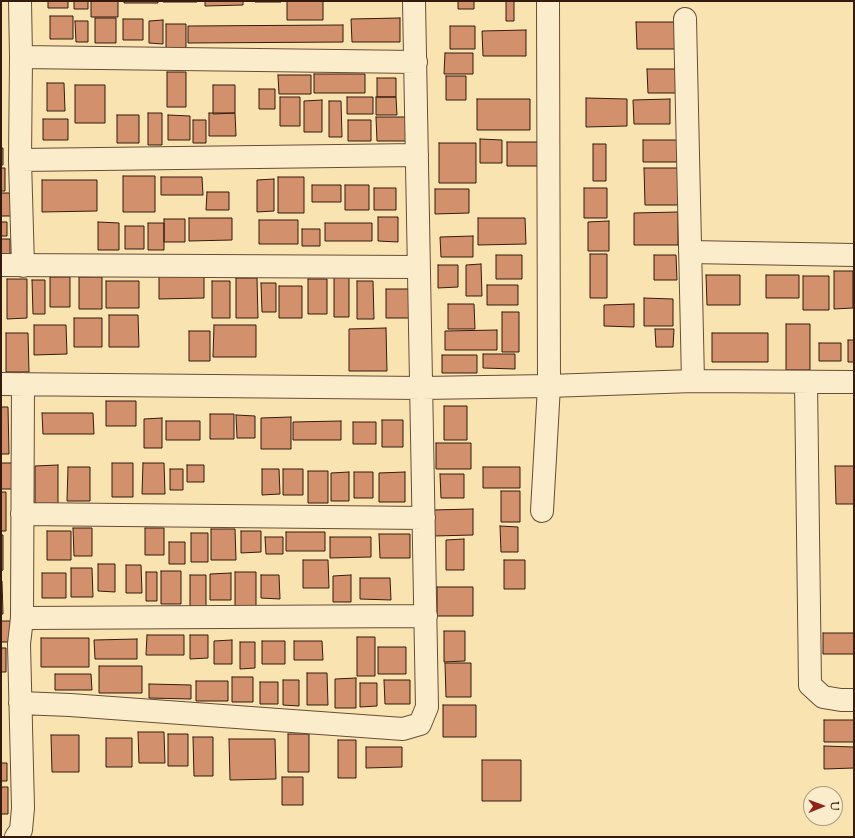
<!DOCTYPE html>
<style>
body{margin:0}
#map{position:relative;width:855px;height:838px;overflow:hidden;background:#f9e4b1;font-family:"Sorts Mill Goudy",serif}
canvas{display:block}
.frame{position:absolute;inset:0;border:2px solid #351b0e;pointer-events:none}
.north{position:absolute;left:803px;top:786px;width:40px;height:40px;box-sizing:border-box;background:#fbedcc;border:1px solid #ac9980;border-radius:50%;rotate:89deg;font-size:11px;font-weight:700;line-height:16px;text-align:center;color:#351b0e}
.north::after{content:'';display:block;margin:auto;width:14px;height:18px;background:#8f2418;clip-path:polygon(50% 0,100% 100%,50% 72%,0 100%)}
</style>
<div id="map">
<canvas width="855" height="838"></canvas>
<div class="frame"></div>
<div class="north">U</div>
</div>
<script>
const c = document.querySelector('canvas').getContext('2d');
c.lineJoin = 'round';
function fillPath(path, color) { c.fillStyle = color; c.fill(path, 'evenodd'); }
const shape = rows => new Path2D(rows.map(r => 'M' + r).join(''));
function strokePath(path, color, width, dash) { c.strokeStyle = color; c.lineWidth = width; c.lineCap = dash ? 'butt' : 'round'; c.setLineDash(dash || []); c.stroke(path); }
const building = shape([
 [48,1,68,1,68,8,48,8,48,1],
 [74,1,88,1,88,9,74,9,74,1],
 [91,1,118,1,118,17,91,17,91,1],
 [124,1,158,1,158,3,124,3,124,1],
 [163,1,197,1,197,2,163,2,163,1],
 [205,1,243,1,243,5,205,6,205,1],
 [255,1,281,1,281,2,255,2,255,1],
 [287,1,323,1,323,20,287,20,287,1],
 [458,1,474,1,474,9,458,9,458,1],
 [506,1,514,1,514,21,506,21,506,1],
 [50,16,73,16,73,39,50,39,50,16],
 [95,18,116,18,116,43,95,43,95,18],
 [400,18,400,42,352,42,351,19,400,18],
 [123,19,143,19,143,40,123,40,123,19],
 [163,20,163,44,149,43,149,21,163,20],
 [75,21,88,21,88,42,76,42,75,21],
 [636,22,675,22,675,49,637,49,636,22],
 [166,24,186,24,186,53,166,54,166,24],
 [343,25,343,42,188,43,188,26,343,25],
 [450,26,475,26,475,49,450,49,450,26],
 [526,30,526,56,483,56,482,31,526,30],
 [445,53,473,53,473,74,444,74,445,53],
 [647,69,677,69,677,93,648,93,647,69],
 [167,72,186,72,186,107,167,107,167,72],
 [314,74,365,74,365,93,314,93,314,74],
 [278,75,311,75,311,94,279,94,278,75],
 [446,76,466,76,466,100,446,100,446,76],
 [377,78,396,78,396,97,377,97,377,78],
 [47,83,64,83,65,111,47,111,47,83],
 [75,85,105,85,105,123,75,123,75,85],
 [213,85,235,85,235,113,213,114,213,85],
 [259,89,275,89,275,109,259,109,259,89],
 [280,97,300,97,300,126,280,126,280,97],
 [347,97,373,97,373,114,347,114,347,97],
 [376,97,396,97,397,115,376,115,376,97],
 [586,98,627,99,627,126,586,127,586,98],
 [477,99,530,99,530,130,477,130,477,99],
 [670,99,670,124,634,124,633,100,670,99],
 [322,100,322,132,304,132,304,101,322,100],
 [329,101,341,101,342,137,329,137,329,101],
 [148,113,162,113,162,145,148,145,148,113],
 [209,113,235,113,236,136,209,136,209,113],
 [117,115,139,115,139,143,117,143,117,115],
 [168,115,190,116,190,140,168,140,168,115],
 [376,117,413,117,413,141,377,141,376,117],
 [43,119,68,119,68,140,43,140,43,119],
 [193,120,206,120,206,143,193,143,193,120],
 [348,120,371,120,371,141,348,141,348,120],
 [480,139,502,140,502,163,480,163,480,139],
 [643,140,678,140,678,162,643,162,643,140],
 [507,142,540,142,540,166,507,166,507,142],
 [439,143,476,143,476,183,439,183,439,143],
 [593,144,606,144,606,181,593,181,593,144],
 [1,148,3,148,3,165,1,165,1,148],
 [1,168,5,168,5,191,1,191,1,168],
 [644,168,678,168,678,205,645,205,644,168],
 [123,176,155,176,155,212,123,212,123,176],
 [161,177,202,177,203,195,161,195,161,177],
 [278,177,304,177,304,213,278,213,278,177],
 [274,179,274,211,257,212,257,180,274,179],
 [42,180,97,180,97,211,42,212,42,180],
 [312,185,341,185,341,202,312,202,312,185],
 [345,185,369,185,369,210,345,210,345,185],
 [374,188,396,188,396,210,374,210,374,188],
 [584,188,607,188,607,218,584,218,584,188],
 [435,189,469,189,469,213,435,214,435,189],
 [207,192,229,192,229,210,206,210,207,192],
 [1,193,13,193,13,216,1,216,1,193],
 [678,212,678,245,634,245,634,213,678,212],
 [378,217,398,217,398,242,378,241,378,217],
 [189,218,232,218,232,240,189,241,189,218],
 [478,218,525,218,526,244,478,245,478,218],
 [164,219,185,219,185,242,164,242,164,219],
 [259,220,298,220,298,244,259,244,259,220],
 [609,221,609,251,588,251,588,222,609,221],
 [1,222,7,222,7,236,1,236,1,222],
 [98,222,119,223,119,250,98,250,98,222],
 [148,223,164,223,164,250,148,250,148,223],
 [325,223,372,223,372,241,325,241,325,223],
 [125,226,144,226,144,249,125,249,125,226],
 [302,229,320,229,320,246,302,246,302,229],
 [473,236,473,257,441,257,440,237,473,236],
 [1,239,10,239,10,254,1,254,1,239],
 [590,254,607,254,607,298,590,298,590,254],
 [496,255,522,255,522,279,496,279,496,255],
 [654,255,676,255,677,280,654,280,654,255],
 [481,264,482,296,466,296,466,265,481,264],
 [438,265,458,265,458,287,438,288,438,265],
 [834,271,853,271,853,308,834,309,834,271],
 [159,272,204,272,204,298,159,299,159,272],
 [706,275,740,275,740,305,707,305,706,275],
 [766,275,799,275,799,298,766,298,766,275],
 [803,276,829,276,829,310,803,310,803,276],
 [50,277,70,277,70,307,50,307,50,277],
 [79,277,102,277,102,309,79,309,79,277],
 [334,277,349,277,349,317,334,317,334,277],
 [236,278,257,278,258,318,236,318,236,278],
 [7,279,27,279,27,318,7,319,7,279],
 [308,279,327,279,327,314,308,314,308,279],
 [32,280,45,280,45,314,33,314,32,280],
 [106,281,139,281,139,308,106,308,106,281],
 [212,281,230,281,230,318,212,318,212,281],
 [357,281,373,281,374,319,357,319,357,281],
 [261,283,276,283,276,312,262,312,261,283],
 [487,285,518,285,518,305,487,305,487,285],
 [279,286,302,286,302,318,279,318,279,286],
 [386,289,411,289,411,318,386,318,386,289],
 [644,298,673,299,673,326,644,326,644,298],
 [448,304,474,304,475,329,448,329,448,304],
 [634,304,634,327,604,326,604,305,634,304],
 [502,312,519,312,519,352,502,352,502,312],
 [109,315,138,315,139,347,109,347,109,315],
 [74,318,102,318,102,347,74,347,74,318],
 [786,324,810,324,810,370,786,370,786,324],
 [34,325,66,325,67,354,34,355,34,325],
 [214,325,256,325,256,357,213,357,214,325],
 [386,328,387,371,349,371,349,329,386,328],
 [655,329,674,329,673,347,656,347,655,329],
 [497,330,497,350,445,350,445,331,497,330],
 [189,331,210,331,210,361,189,361,189,331],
 [6,333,28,333,29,372,6,372,6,333],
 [712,333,768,333,768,362,712,362,712,333],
 [848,340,854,340,854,362,848,362,848,340],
 [819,343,841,343,841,361,819,361,819,343],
 [483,354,515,354,515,369,483,368,483,354],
 [442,355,477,355,477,373,442,373,442,355],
 [106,401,136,401,136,426,106,426,106,401],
 [444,406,467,406,467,440,444,440,444,406],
 [1,407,8,407,9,454,1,454,1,407],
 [42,413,93,413,94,434,43,434,42,413],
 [210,414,234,414,234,439,210,439,210,414],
 [236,415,255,416,255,438,237,438,236,415],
 [291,417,291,449,261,449,261,418,291,417],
 [162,418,162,448,144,448,144,419,162,418],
 [382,420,403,420,403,447,382,447,382,420],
 [166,421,200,421,200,440,166,440,166,421],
 [341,421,341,440,293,440,293,422,341,421],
 [353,422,376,422,376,444,353,444,353,422],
 [436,443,471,443,471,469,436,469,436,443],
 [1,463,13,463,14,489,1,489,1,463],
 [112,463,133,463,133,497,112,497,112,463],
 [143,463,164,463,165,494,142,494,143,463],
 [58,465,58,505,35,505,35,466,58,465],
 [187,465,204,465,204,482,187,482,187,465],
 [835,466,854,466,854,504,836,504,835,466],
 [68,467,90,467,90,501,67,501,68,467],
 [483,467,520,467,520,488,483,488,483,467],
 [170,469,183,469,183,490,170,490,170,469],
 [262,469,279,469,280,494,262,495,262,469],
 [283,469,303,469,303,495,283,495,283,469],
 [308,471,328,471,328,503,308,503,308,471],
 [349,472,349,501,331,501,331,473,349,472],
 [354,472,373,472,373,498,354,498,354,472],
 [405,472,405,502,379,502,379,473,405,472],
 [440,474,464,474,464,498,441,498,440,474],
 [501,491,520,491,520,522,501,522,501,491],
 [1,492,6,492,6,531,1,531,1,492],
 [473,509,473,535,434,536,433,510,473,509],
 [500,526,518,527,518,552,501,552,500,526],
 [73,528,92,528,92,556,74,556,73,528],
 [145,528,164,528,164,555,145,555,145,528],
 [211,529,235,529,236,560,211,560,211,529],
 [47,531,71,531,71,560,47,560,47,531],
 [241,531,261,531,261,552,241,553,241,531],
 [286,532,325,532,325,551,286,551,286,532],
 [191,533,208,533,208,562,191,562,191,533],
 [379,534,410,534,410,558,380,558,379,534],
 [1,535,3,535,3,570,1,571,1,535],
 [265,537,283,537,283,554,266,554,265,537],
 [330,537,371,537,371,557,330,558,330,537],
 [464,539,464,570,446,570,446,540,464,539],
 [169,542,185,542,185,564,169,564,169,542],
 [303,560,328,560,329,588,303,588,303,560],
 [504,560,525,560,525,589,504,589,504,560],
 [98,564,115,564,115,592,98,591,98,564],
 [126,565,141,565,142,593,126,593,126,565],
 [71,568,92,568,93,597,71,597,71,568],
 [161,571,181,571,181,604,161,604,161,571],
 [146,572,157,572,157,601,146,601,146,572],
 [235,572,256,572,256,611,235,611,235,572],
 [42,573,66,573,66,598,42,598,42,573],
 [231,573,231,600,210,600,210,574,231,573],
 [190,575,206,575,206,610,190,609,190,575],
 [261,575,279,575,280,599,261,598,261,575],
 [351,575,351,602,333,602,333,576,351,575],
 [360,578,390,578,391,600,360,599,360,578],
 [1,581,2,581,3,614,1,614,1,581],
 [437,587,473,587,473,616,437,616,437,587],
 [1,621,11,621,12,642,1,642,1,621],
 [444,631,465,631,465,661,444,662,444,631],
 [823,633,854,633,854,654,823,654,823,633],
 [147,635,184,635,184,655,146,655,147,635],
 [190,635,208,635,208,658,190,659,190,635],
 [357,637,375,637,375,676,357,676,357,637],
 [41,638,89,638,89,667,41,667,41,638],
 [137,639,137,659,95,659,94,640,137,639],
 [232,640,232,664,214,664,214,641,232,640],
 [262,641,285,641,285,664,262,664,262,641],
 [294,641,322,641,323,660,294,660,294,641],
 [240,642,255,642,255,668,240,669,240,642],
 [378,647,406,647,406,674,378,674,378,647],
 [1,648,6,648,6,672,1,672,1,648],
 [445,663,471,663,471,697,446,697,445,663],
 [99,666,142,666,142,693,99,693,99,666],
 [307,673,327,673,328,705,307,705,307,673],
 [55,674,91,674,92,690,55,690,55,674],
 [232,677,253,677,253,702,232,702,232,677],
 [356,678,356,708,335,708,335,679,356,678],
 [283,680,299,680,299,706,283,705,283,680],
 [384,680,410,680,410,704,385,704,384,680],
 [196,681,228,681,228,701,196,701,196,681],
 [260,682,278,682,278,704,260,704,260,682],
 [360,683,377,683,377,706,360,707,360,683],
 [149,684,191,685,191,699,149,698,149,684],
 [443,705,476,705,476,737,443,737,443,705],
 [824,720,854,720,854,742,824,742,824,720],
 [138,732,164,732,165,763,139,763,138,732],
 [168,734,188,734,188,766,168,766,168,734],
 [288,734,309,734,309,772,288,772,288,734],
 [51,735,79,735,79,772,52,772,51,735],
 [193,737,213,737,213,776,194,776,193,737],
 [106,738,132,738,132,767,106,767,106,738],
 [229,739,275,739,276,779,230,780,229,739],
 [338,740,356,740,356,778,338,778,338,740],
 [824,746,854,747,854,768,824,769,824,746],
 [366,747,402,747,402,767,366,768,366,747],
 [482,760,521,760,521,801,482,801,482,760],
 [1,763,7,763,7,781,1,781,1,763],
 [282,777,303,777,303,805,282,805,282,777],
 [1,787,8,787,8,814,1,814,1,787]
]);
const minor = shape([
 [20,1,21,57,20,160,23,266],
 [685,19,693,381],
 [21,57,416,62],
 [20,160,417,155],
 [690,252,854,255],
 [1,265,418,267],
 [806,382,810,685,823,697,841,700,854,700],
 [1,384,422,388,549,386,693,381,854,382],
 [542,511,549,386,548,1],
 [22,514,424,518],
 [22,618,426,616],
 [20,703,70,705,403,729,420,724,427,707,414,1],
 [16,837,21,830,23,808,19,644,22,618,23,384]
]);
fillPath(building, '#d3906d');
strokePath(building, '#351b0e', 1);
strokePath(minor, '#664d37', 24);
strokePath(minor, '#fbedcc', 22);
</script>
